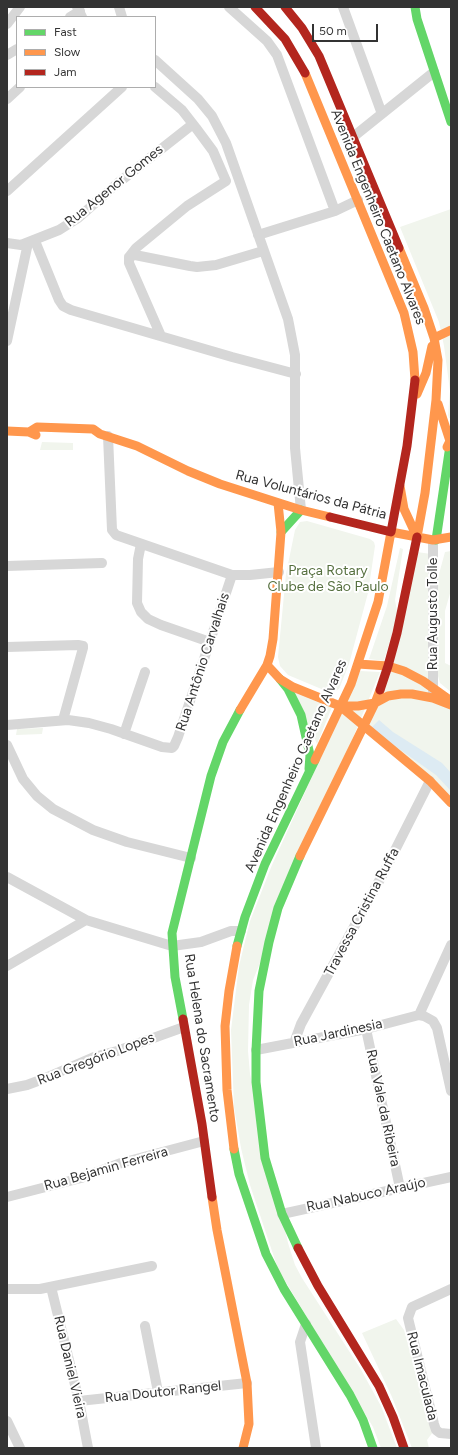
<!DOCTYPE html>
<meta charset="utf-8">
<style>
body{margin:0}
#map{position:relative;width:458px;height:1455px;overflow:hidden;background:#fff;font-family:Figtree,sans-serif}
canvas{display:block}
.frame{position:absolute;inset:0;border:8px solid #333;pointer-events:none}
.legend{position:absolute;left:16px;top:16px;width:140px;height:72px;box-sizing:border-box;background:#fff;border:1px solid #adadad;margin:0;padding:5px 7px;list-style:none;font-size:12px;color:#333}
.legend li{display:flex;align-items:center;gap:8px;height:20px}
.legend b{width:20px;border:1px solid #adadad}
.scale{position:absolute;left:312px;top:24px;width:66px;height:18px;box-sizing:border-box;border:2px solid #333;border-top:0;padding-left:5px;font-size:12px;line-height:14px;white-space:nowrap;color:#333;-webkit-text-stroke:3px #fff;paint-order:stroke}
</style>
<div id="map">
<canvas width="458" height="1455"></canvas>
<div class="frame"></div>
<ul class="legend">
<li><b style="height:5px;background:#63d668"></b>Fast</li>
<li><b style="height:5px;background:#ff974d"></b>Slow</li>
<li><b style="height:5px;background:#b3261e"></b>Jam</li>
</ul>
<div class="scale">50 m</div>
</div>
<script>
const c = document.querySelector('canvas').getContext('2d');
c.lineJoin = 'round';
function fillPath(path, color) { c.fillStyle = color; c.fill(path, 'evenodd'); }
const shape = rows => new Path2D(rows.map(r => 'M' + r).join(''));
function strokePath(path, color, width, dash) { c.strokeStyle = color; c.lineWidth = width; c.lineCap = dash ? 'butt' : 'round'; c.setLineDash(dash || []); c.stroke(path); }
function label(font, color, halo, rows, align = 'center') {
  c.font = font + ' Figtree,sans-serif'; c.lineWidth = 4; c.setLineDash([]); c.textBaseline = 'middle'; c.strokeStyle = halo; c.fillStyle = color; for (const [text, x, y, turn = 0] of rows) {
    c.save(); c.translate(x, y); c.rotate((+turn || 0) * Math.PI / 180); c.textAlign = isNaN(turn) ? turn : align; if (halo) c.strokeText(text, 0, 0); c.fillText(text, 0, 0); c.restore();
  }
}
const green = shape([
 [451,209,451,418,449,418,448,415,450,391,444,346,439,322,400,227],
 [42,442,73,443,73,450,40,450],
 [307,521,370,539,374,542,375,546,368,593,349,664,339,689,331,693,288,675,280,666,278,657,286,574,295,530,300,522],
 [400,548,403,549,395,600,398,617,385,661,369,659,387,606],
 [451,551,451,590,445,611,445,663,451,666,451,692,440,683,436,669,436,585,445,552],
 [417,552,431,554,433,687,451,701,451,803,364,726],
 [360,671,380,672,253,980,249,1005,248,1051,250,1074,288,1243,295,1265,302,1278,360,1368,381,1406,397,1448,381,1448,373,1427,278,1269,250,1185,241,1148,234,1107,231,1030,239,966,250,921,272,865],
 [293,691,332,707,317,744],
 [43,728,42,734,16,735,17,729],
 [396,1319,404,1330,433,1432,427,1440,429,1448,412,1448,392,1397,362,1333]
]);
const water = shape([
 [379,720,393,732,442,763,451,773,451,791,436,775,385,739,371,728]
]);
const street = shape([
 [77,7,82,17],
 [119,7,122,17],
 [229,7,267,41,277,55,335,211],
 [343,7,382,114],
 [70,17,80,11],
 [7,24,20,7],
 [7,55,17,49],
 [155,60,198,99,212,116,226,143,288,319,295,355,295,448,301,510],
 [155,87,182,110,196,128,213,151,226,181],
 [7,99,20,87],
 [353,137,434,72],
 [7,191,122,87],
 [258,235,335,211,358,200],
 [35,241,59,300,63,306,71,310,232,357,296,374],
 [7,243,21,245,59,230,78,218,118,183,193,124],
 [129,257,136,248,187,206,226,181],
 [161,336,129,263,129,257,135,255,190,266,197,267,216,265,263,251],
 [7,341,28,243],
 [108,436,112,530,116,535,232,575,250,575,279,572],
 [433,540,433,692],
 [141,544,138,559,137,603,141,612,148,619,161,625,210,642],
 [7,566,102,563],
 [7,647,78,645,83,646,83,648,63,720],
 [7,725,68,720,89,723,111,729,162,747,172,748,174,746,178,737,232,575],
 [124,734,145,672],
 [7,745,23,779,37,796,53,809,93,830,127,842,191,858],
 [7,877,86,920],
 [451,945,419,1015,424,1016,433,1021,437,1028,451,1091],
 [7,966,86,920,172,946,201,942,231,931,241,931],
 [366,1029,400,1188],
 [294,1043,301,1024,384,872,430,781],
 [256,1050,366,1029,419,1015],
 [7,1089,27,1085,43,1079,94,1057,117,1051,184,1027],
 [7,1197,81,1178,121,1163,204,1141],
 [282,1214,451,1177],
 [51,1287,79,1401,88,1448],
 [7,1289,40,1289,152,1266],
 [451,1289,412,1307,408,1318,434,1424,436,1430,440,1433,451,1434],
 [306,1324,300,1342,316,1448],
 [145,1326,158,1392],
 [79,1401,247,1383],
 [7,1421,20,1448]
]);
const fast = shape([
 [415,7,417,19,451,122],
 [281,532,301,510],
 [436,540,451,439],
 [280,679,288,689,301,715,310,755,309,769],
 [237,946,245,917,265,864,315,760],
 [183,1019,175,977,172,933,211,776,223,742,240,710],
 [234,1149,239,1174,266,1254,284,1289,350,1395,363,1420,373,1448],
 [298,1248,282,1214,265,1158,256,1082,256,1050,259,991,269,942,278,908,300,856]
]);
const slow = shape([
 [305,73,404,313,413,352,415,380],
 [399,248,424,308,434,338,438,360,436,400,425,493,417,537],
 [434,338,451,330],
 [417,394,426,373,432,346],
 [438,404,450,441,447,447],
 [7,431,29,432,36,435],
 [29,432,37,427,93,429,100,434,137,446,188,471,220,484,301,510,330,517],
 [400,486,404,509,417,537],
 [358,664,388,666,404,671,423,681,451,701],
 [267,665,280,679,293,687,340,706,358,706,375,703,388,696,401,694,412,694,433,698,451,705],
 [340,706,430,781,451,803],
 [240,710,267,665,270,656,273,639,281,532,278,503],
 [315,760,351,684,378,602,391,532,433,540,451,537],
 [300,856,375,703,380,690],
 [234,1149,227,1090,225,1026,229,991,237,946],
 [212,1197,217,1230,247,1383,249,1424,243,1448]
]);
const jam = shape([
 [255,7,285,39,305,73],
 [285,7,302,28,319,56,399,248],
 [330,517,391,532,407,446,415,380],
 [380,690,388,666,397,633,417,537],
 [183,1019,202,1124,212,1197],
 [298,1248,318,1286,379,1386,393,1417,404,1448]
]);
const streetNames = [
 ["Rua Agenor Gomes",114,186,-39],
 ["Avenida Engenheiro Caetano Alvares",378,217,68],
 ["Rua Voluntários da Pátria",311,495,15],
 ["Rua Augusto Tolle",433,614,-90],
 ["Rua Antônio Carvalhais",203,662,-72],
 ["Avenida Engenheiro Caetano Alvares",296,766,-66],
 ["Travessa Cristina Ruffa",362,912,-62],
 ["Rua Jardinesia",338,1033,-12],
 ["Rua Helena do Sacramento",202,1038,81],
 ["Rua Gregório Lopes",96,1059,-21],
 ["Rua Vale da Ribeira",383,1108,78],
 ["Rua Bejamin Ferreira",106,1169,-16],
 ["Rua Nabuco Araújo",366,1195,-12],
 ["Rua Daniel Vieira",70,1367,77],
 ["Rua Imaculada",422,1376,76],
 ["Rua Doutor Rangel",163,1392,-6]
];
const parkNames = [
 ["Praça Rotary",328,571],
 ["Clube de São Paulo",328,587]
];
fillPath(green, '#f1f5ed');
fillPath(water, '#ddebf3');
strokePath(street, '#d7d7d7', 10);
strokePath(fast, '#63d668', 9);
strokePath(slow, '#ff974d', 9);
strokePath(jam, '#b3261e', 9);
label('14px', '#333', '#fff', streetNames);
label('14px', '#56703f', '#fff', parkNames);
</script>
